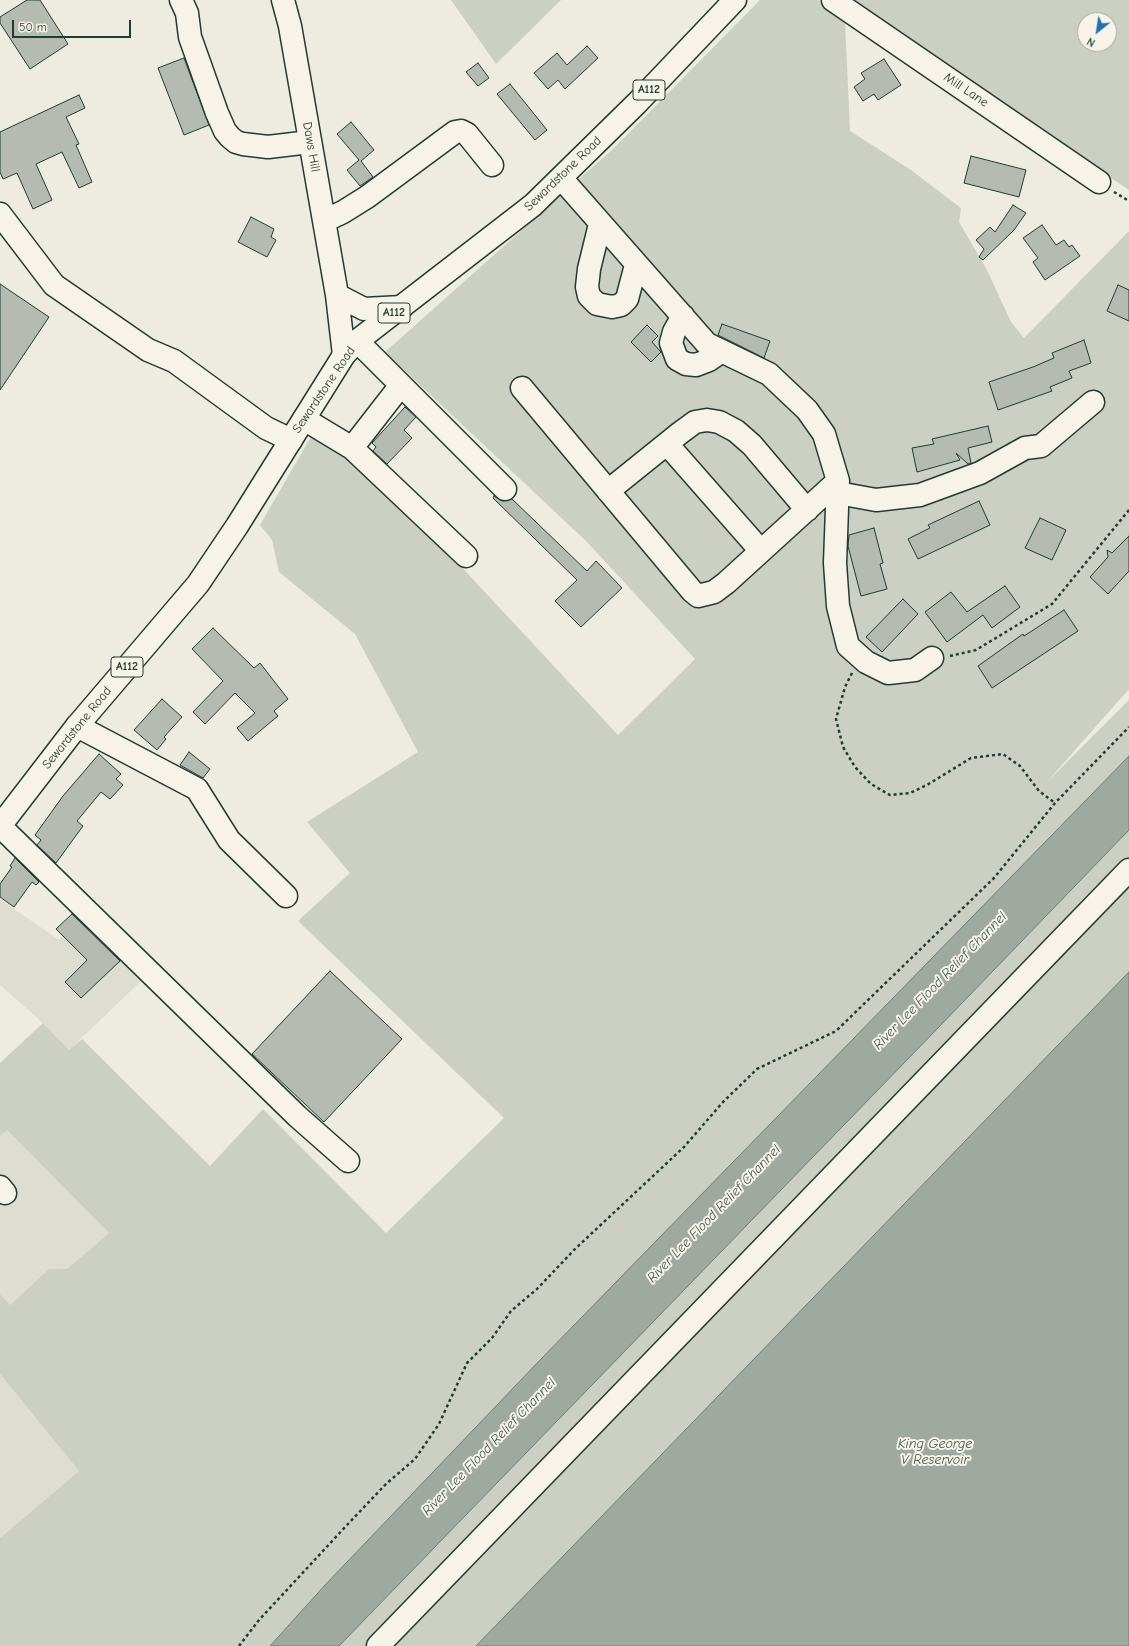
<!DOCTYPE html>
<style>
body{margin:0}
#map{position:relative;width:1129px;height:1646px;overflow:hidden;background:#eeece1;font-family:"Comic Neue",sans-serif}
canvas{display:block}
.north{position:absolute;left:1077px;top:12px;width:40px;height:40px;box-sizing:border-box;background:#f7f3e8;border:1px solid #a1aaa0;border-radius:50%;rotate:210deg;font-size:11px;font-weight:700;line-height:16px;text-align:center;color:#1f3d34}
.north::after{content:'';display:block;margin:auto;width:14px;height:18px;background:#1f6fb2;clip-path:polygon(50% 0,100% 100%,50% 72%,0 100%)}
.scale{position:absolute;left:12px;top:20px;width:119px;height:18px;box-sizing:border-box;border:2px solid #1f3d34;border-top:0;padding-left:5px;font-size:12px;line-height:14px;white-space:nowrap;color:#1f3d34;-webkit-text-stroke:3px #f7f3e8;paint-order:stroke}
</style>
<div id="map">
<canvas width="1129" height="1646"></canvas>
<div class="north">N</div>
<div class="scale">50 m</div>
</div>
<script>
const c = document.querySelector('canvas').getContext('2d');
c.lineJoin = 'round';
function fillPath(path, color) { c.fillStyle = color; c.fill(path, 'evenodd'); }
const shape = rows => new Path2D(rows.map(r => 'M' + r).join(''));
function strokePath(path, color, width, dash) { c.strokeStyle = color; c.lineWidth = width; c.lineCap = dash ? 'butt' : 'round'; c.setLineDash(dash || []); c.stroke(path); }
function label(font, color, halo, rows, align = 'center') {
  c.font = font + ' "Comic Neue",sans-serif'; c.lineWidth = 4; c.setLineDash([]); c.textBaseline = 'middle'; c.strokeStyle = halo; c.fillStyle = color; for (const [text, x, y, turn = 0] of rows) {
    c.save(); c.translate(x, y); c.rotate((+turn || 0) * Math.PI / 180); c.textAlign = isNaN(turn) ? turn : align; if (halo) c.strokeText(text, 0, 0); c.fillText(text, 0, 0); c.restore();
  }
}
const built = shape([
 [0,899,59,940,77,915,142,980,69,1050,43,1023,0,985],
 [7,1130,109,1233,67,1269,49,1269,10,1305,0,1294,0,1136],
 [0,1374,79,1471,0,1538]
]);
const green = shape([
 [451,0,561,0,496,64],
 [760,0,818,0,838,14,845,22,850,131,911,170,961,208,959,222,986,268,1011,322,1024,338,1129,231,1129,689,1046,783,1129,700,1129,756,540,1360,326,1584,270,1646,0,1646,0,1538,79,1471,0,1374,0,1294,10,1305,49,1269,67,1269,109,1233,7,1130,0,1136,0,1063,43,1023,69,1050,82,1039,210,1166,263,1109,386,1233,504,1118,298,921,350,873,307,822,418,752,355,634,279,572,272,540,260,525,312,435,338,451,441,545,618,735,695,659,587,542,385,352,614,148],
 [844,0,1129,0,1129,190],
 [1085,20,1109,20,1109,44,1085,44],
 [1129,830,1129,972,476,1646,339,1646]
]);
const water = shape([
 [1129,756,1129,830,937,1029,339,1646,270,1646,326,1584,540,1360,1129,756],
 [1129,972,1129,1646,476,1646,1059,1044,1129,972]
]);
const building = shape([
 [27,0,40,0,68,44,30,69,0,23,0,17,27,0],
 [587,46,598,58,565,89,558,80,548,89,534,73,557,53,567,65,587,46],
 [184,58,209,125,184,135,158,68,184,58],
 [884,59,901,85,878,100,874,94,863,101,854,87,865,79,861,73,884,59],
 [478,63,489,78,478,86,466,72,478,63],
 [510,84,547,130,535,140,497,94,510,84],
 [79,95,85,108,66,117,79,144,76,145,92,182,79,188,62,152,36,164,52,200,33,209,17,173,3,179,0,172,0,132,79,95],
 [351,122,374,150,361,161,373,177,360,186,347,170,359,160,337,134,351,122],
 [971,156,1026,170,1019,197,964,183,971,156],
 [1013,205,1026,213,1014,230,983,260,979,257,984,249,976,240,990,227,995,232,1013,205],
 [251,217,274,229,271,237,276,240,267,257,238,242,251,217],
 [1042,225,1056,245,1064,240,1069,247,1072,245,1080,256,1045,280,1033,262,1038,258,1023,238,1042,225],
 [0,284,49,317,0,390,0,284],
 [1118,285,1129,290,1129,321,1107,311,1118,285],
 [722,324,770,341,764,358,718,335,722,324],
 [647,325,658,336,652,342,661,352,651,362,631,342,647,325],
 [1084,340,1091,363,1069,371,1072,378,1050,387,1052,391,998,410,989,382,1033,367,1054,358,1052,353,1084,340],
 [405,407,416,417,404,430,412,438,387,464,373,451,376,447,372,443,405,407],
 [988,426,992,442,968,448,971,463,968,464,956,453,960,460,917,472,912,448,934,444,932,439,988,426],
 [494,496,502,501,512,499,587,571,596,561,622,588,581,627,555,601,577,580,493,498,494,496],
 [979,501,990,525,918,559,908,539,930,528,928,525,979,501],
 [1040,518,1066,530,1052,560,1025,548,1040,518],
 [874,528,883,563,880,564,887,589,861,596,848,546,849,535,874,528],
 [1129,536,1129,571,1108,594,1090,577,1108,557,1107,550,1112,553,1129,536],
 [1005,586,1020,607,992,628,983,615,947,642,925,612,951,592,967,612,1005,586],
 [903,599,918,614,882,652,866,637,903,599],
 [1064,610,1078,631,992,688,978,666,1023,634,1024,636,1064,610],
 [213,628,254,668,260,663,288,699,274,711,278,716,248,741,237,728,255,713,235,693,205,724,193,712,223,681,192,649,213,628],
 [162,699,182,717,164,737,166,739,157,750,134,730,162,699],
 [189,752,210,769,203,778,180,765,189,752],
 [99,754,121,774,116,779,123,785,110,799,101,792,77,821,83,826,56,863,37,845,41,840,35,835,63,796,99,754],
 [15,858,39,882,36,885,32,882,14,907,0,897,0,884,12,867,10,866,15,858],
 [72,914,120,961,81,998,65,982,87,960,56,929,72,914],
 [330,971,402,1039,324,1122,252,1054,330,971]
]);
const path = shape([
 [1114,192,1129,201],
 [950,656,976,650,1052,604,1129,510],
 [852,673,845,687,836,719,843,747,855,767,871,784,890,795,910,793,927,785,971,758,1003,754,1020,766,1039,791,1055,803],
 [239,1646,259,1620,347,1525,386,1484,415,1459,439,1424,467,1363,492,1338,511,1311,537,1289,575,1249,684,1147,723,1102,757,1069,836,1031,994,878,1055,803,1129,727]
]);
const minor = shape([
 [181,0,187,13,190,37,217,113,225,131,230,137,236,142,243,144,268,147,310,142],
 [283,0,290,26,337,295,344,355],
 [833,0,1099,182],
 [561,178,707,344,769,374,807,410,824,434,838,481,835,563,838,606,848,646,866,662,888,673,915,670,932,658],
 [0,214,54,285,148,350,174,361,266,428,291,440],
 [324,221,343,212,367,197,455,132,461,131,467,134,492,165],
 [600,224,589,269,587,287,589,296,597,304,612,307,621,305,627,299,636,265],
 [337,295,364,309,402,307],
 [683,316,674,332,671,343,677,359,686,364,696,365,709,360,722,351],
 [357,341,505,489],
 [522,388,692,591,698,596,714,592,726,583,838,481],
 [304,419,352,448,466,556],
 [667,444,761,551],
 [352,448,401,385],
 [608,491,680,433,695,422,707,420,719,422,736,431,752,445,807,510],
 [838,493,876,500,920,495,980,473,1025,448,1041,446,1093,402],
 [77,726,197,789,229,840,286,896],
 [0,826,297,1116,348,1161],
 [0,1187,5,1193],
 [378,1646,1129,870]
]);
const major = shape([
 [0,826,77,726,198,584,237,526,344,355,357,341,533,205,637,103,735,0]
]);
const shields = [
 [649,90,32],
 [394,313,32],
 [127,667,32]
];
const shieldNames = [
 ["A112",649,90],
 ["A112",394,313],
 ["A112",127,667]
];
const streetNames = [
 ["Mill Lane",966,90,34],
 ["Daws Hill",311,147,80],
 ["Sewardstone Road",563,174,-44],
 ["Sewardstone Road",324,390,-56],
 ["Sewardstone Road",77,728,-51]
];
const waterNames = [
 ["River Lee Flood Relief Channel",940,981,-46],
 ["River Lee Flood Relief Channel",714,1214,-46],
 ["King George",935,1444],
 ["V Reservoir",935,1460],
 ["River Lee Flood Relief Channel",489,1447,-46]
];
fillPath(built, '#ddddd2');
fillPath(green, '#cccfc4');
fillPath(water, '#9fa99f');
strokePath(water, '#6c7e74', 1);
fillPath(building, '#b5bbb0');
strokePath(building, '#1f3d34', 1);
strokePath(minor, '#1f3d34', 25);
strokePath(major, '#1f3d34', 25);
strokePath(path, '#1f3d34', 2.5, [3, 3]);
strokePath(minor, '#f7f3e8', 22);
strokePath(major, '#f7f3e8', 22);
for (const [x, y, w] of shields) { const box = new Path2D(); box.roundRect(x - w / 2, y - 10, w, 20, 3); c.fillStyle = '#f7f3e8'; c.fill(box); strokePath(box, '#1f3d34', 1); }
label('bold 12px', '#1f3d34', null, shieldNames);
label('13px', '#1f3d34', '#f7f3e8', streetNames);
label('italic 14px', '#3f584f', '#f7f3e8', waterNames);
</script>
